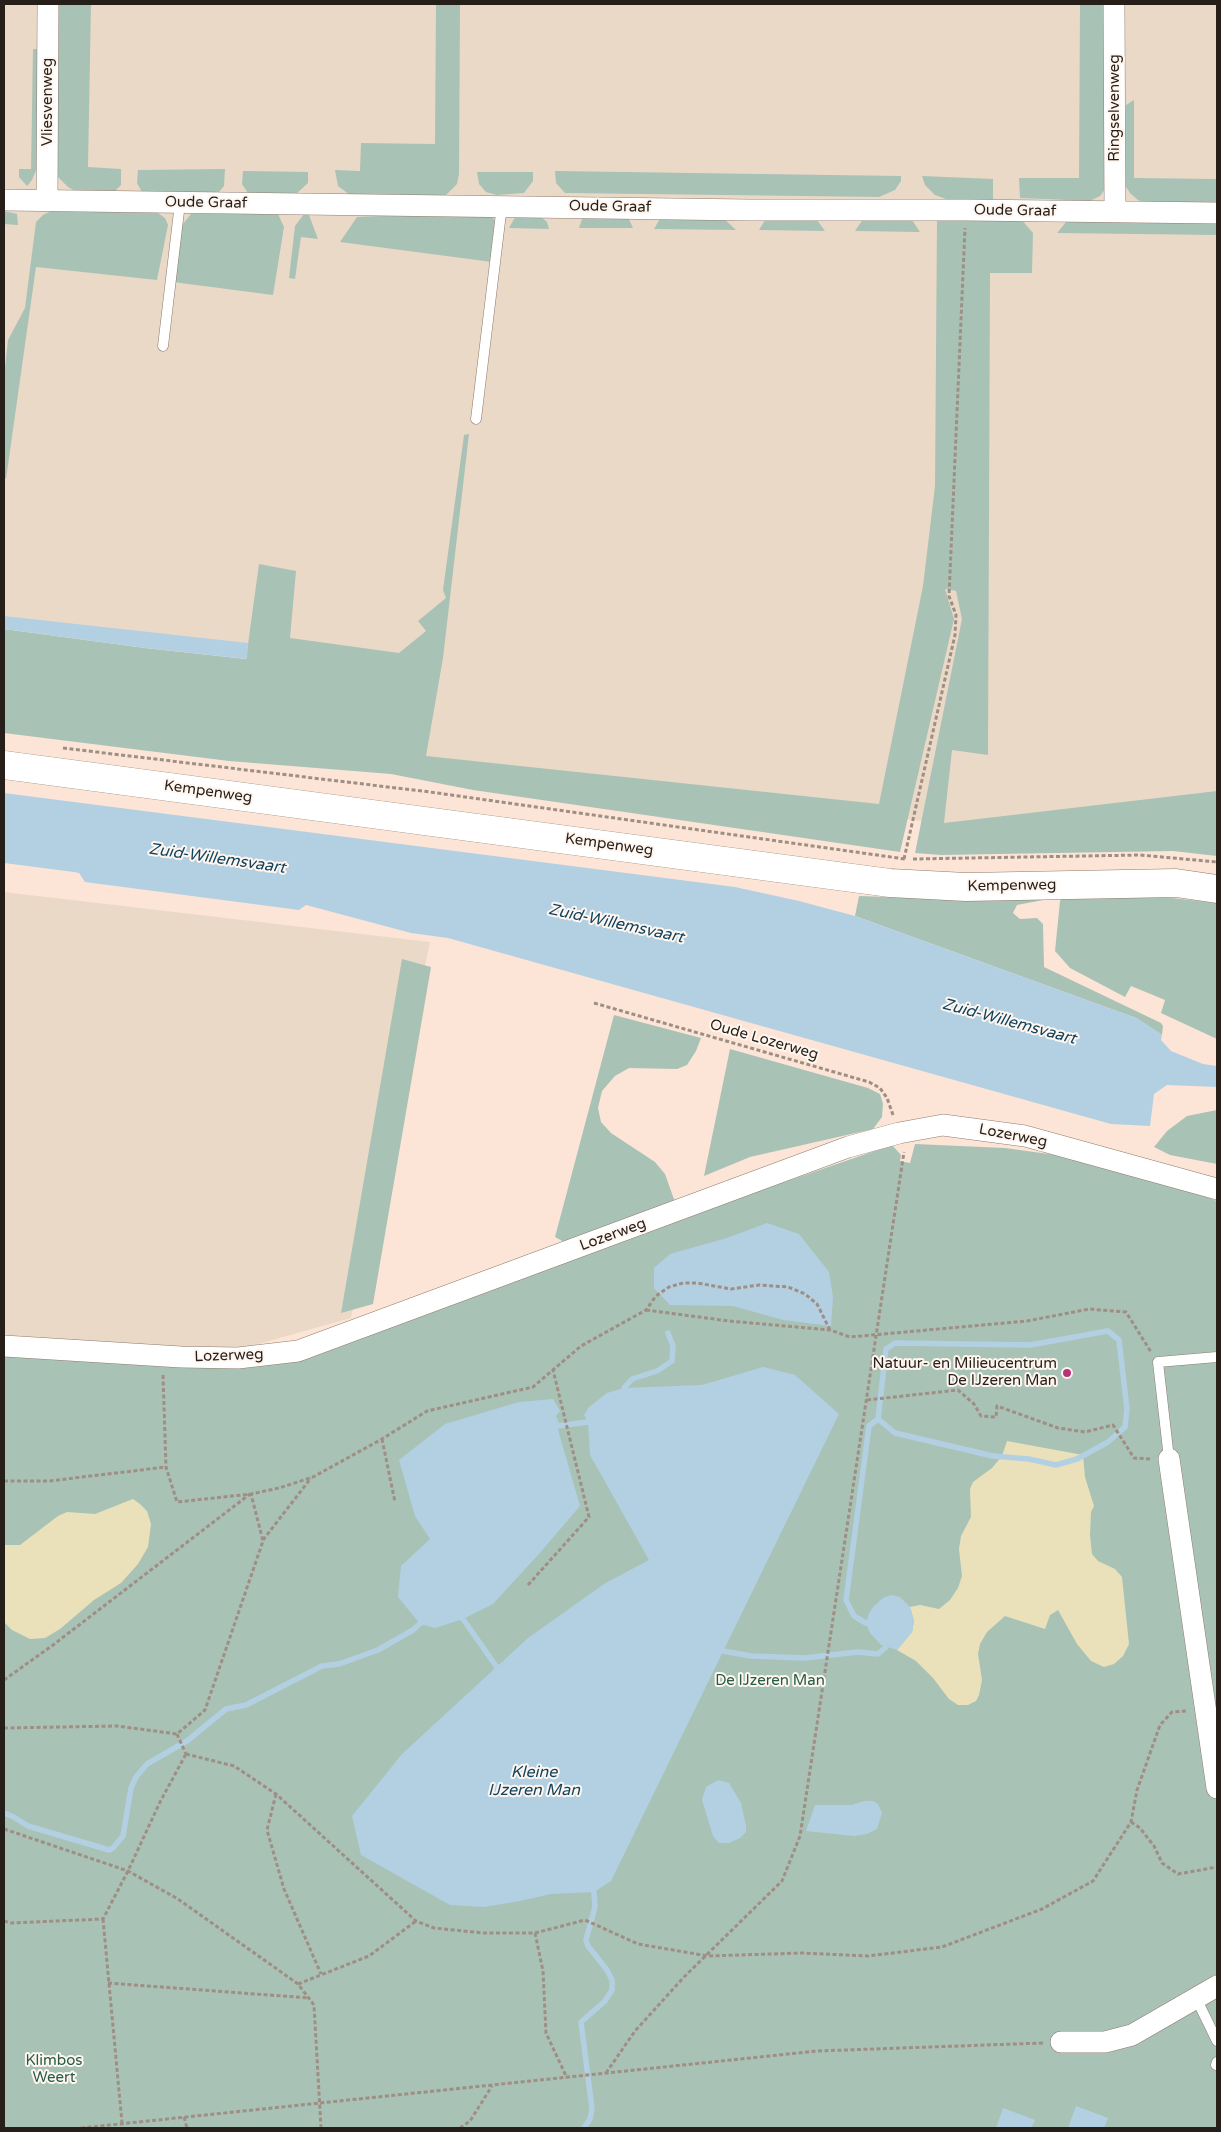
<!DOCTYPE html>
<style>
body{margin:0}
#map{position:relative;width:1221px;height:2132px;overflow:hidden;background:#fce5d6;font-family:"Varela Round",sans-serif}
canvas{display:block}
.frame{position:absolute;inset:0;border:5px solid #261e19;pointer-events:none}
</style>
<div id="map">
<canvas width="1221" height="2132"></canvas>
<div class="frame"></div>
</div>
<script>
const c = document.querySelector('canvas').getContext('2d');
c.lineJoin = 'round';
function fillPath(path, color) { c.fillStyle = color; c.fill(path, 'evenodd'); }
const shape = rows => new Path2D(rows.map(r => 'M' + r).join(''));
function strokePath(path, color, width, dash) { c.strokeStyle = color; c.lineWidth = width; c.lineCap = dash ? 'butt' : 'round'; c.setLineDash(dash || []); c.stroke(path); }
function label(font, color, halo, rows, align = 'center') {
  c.font = font + ' "Varela Round",sans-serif'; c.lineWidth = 4; c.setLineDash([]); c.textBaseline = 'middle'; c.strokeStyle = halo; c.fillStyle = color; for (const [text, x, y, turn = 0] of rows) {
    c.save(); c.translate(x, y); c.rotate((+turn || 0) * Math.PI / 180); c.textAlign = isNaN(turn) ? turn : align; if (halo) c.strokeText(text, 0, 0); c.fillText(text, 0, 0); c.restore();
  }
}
const industrial = shape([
 [4,4,1217,4,1217,793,945,824,425,757,249,646,4,617],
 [4,892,430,942,351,1318,226,1353,4,1338]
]);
const green = shape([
 [57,4,91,4,88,167,121,169,121,185,114,192,77,192,68,187,57,176],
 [436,4,460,4,459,174,457,184,446,195,350,195,338,186,335,170,360,171,361,143,435,144],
 [1080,4,1106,4,1106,188,1100,196,1090,201,1020,198,1019,178,1079,178],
 [33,49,38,49,37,168,32,180,27,186,19,177,19,169,31,169],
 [1134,100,1134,178,1217,179,1217,202,1146,203,1138,200,1130,193,1124,184,1126,105],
 [225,169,224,186,218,193,142,192,137,183,138,170],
 [243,171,308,172,308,183,295,195,248,193,242,184],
 [555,171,901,176,901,181,895,190,879,197,565,193,556,183],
 [477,172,533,172,533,181,524,193,497,195,486,192,479,184],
 [922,176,993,179,993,200,946,199,935,195,925,185],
 [4,211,17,214,18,225,4,224],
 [51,211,158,213,165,218,168,225,157,280,36,267,6,479,4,478,4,377,8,340,25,308,36,222,43,215],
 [491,213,497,226,492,262,340,242,357,217,417,214],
 [191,214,278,214,284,227,273,295,173,282,182,225],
 [304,214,309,215,318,239,301,237,295,279,289,278,295,226],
 [519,215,540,216,547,222,549,229,509,228,514,219],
 [583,216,628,217,633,228,579,228],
 [661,217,722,217,736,230,654,229],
 [767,217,817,220,825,231,759,230],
 [863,219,912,220,920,232,855,231],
 [937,219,1021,219,1033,233,1032,273,990,273,988,755,952,750,944,823,1217,791,1217,856,1173,851,941,855,915,853,962,619,956,591,945,589,954,619,900,852,473,790,391,774,229,761,4,733,4,629,145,648,246,659,259,564,296,571,290,638,399,653,426,631,418,621,446,598,443,590,464,435,469,434,443,658,426,756,879,804,923,586,935,486],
 [1067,221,1217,222,1217,235,1057,233],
 [1067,892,1163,897,1217,903,1217,1039,1161,1013,1165,1000,1131,986,1125,997,1070,968,1055,951,1060,901],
 [1043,893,1043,900,1017,905,1013,913,1020,919,1037,918,1043,924,1044,967,1161,1023,1163,1026,1162,1035,1136,1018,855,916,859,896,945,899],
 [402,959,431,967,373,1304,341,1313],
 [614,1015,701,1038,696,1051,687,1065,677,1069,629,1068,615,1076,602,1091,598,1108,601,1122,611,1133,655,1162,665,1174,675,1202,564,1242,555,1237],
 [730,1049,868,1088,880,1094,883,1104,882,1117,873,1129,750,1157,704,1176],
 [1217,1110,1217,1164,1170,1155,1154,1147,1167,1131,1187,1116],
 [915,1144,1005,1148,1063,1156,1171,1183,1217,1201,1217,2128,4,2128,4,1348,186,1355,320,1342,892,1145,901,1155,900,1161,910,1163]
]);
const sand = shape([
 [1007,1441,1083,1455,1085,1477,1094,1506,1091,1512,1090,1535,1092,1554,1098,1561,1115,1569,1122,1577,1129,1644,1123,1656,1114,1664,1104,1667,1091,1661,1077,1644,1058,1610,1050,1615,1045,1629,1005,1616,987,1632,980,1644,978,1654,982,1680,979,1695,976,1701,968,1705,958,1705,949,1699,933,1678,916,1661,897,1650,912,1632,914,1621,910,1607,920,1605,939,1609,950,1600,958,1588,962,1576,959,1549,961,1536,971,1517,970,1489,973,1482,992,1468,1002,1456],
 [133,1499,140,1504,147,1511,151,1524,148,1547,138,1564,121,1583,94,1600,60,1629,45,1638,30,1639,12,1630,4,1622,4,1545,20,1545,58,1516,67,1512,95,1514]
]);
const water = shape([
 [4,616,248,643,247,659,145,648,4,629],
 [4,793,735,887,799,901,855,916,1136,1018,1162,1035,1161,1040,1171,1051,1203,1064,1217,1066,1217,1087,1167,1085,1154,1094,1150,1126,1111,1124,448,938,411,933,306,905,299,910,85,882,79,873,74,872,4,863],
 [767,1223,799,1234,829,1272,833,1297,831,1326,783,1320,733,1306,670,1305,654,1288,654,1268,670,1254,727,1238],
 [763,1367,795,1375,839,1414,611,1881,594,1892,551,1894,520,1901,484,1907,450,1905,361,1855,352,1816,402,1754,528,1638,604,1584,649,1560,590,1455,588,1422,584,1415,589,1407,607,1393,624,1388,702,1385],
 [553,1399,560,1411,556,1416,559,1423,557,1426,580,1506,538,1555,493,1604,463,1619,435,1628,420,1624,398,1597,401,1566,430,1539,415,1516,399,1460,445,1424,519,1402],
 [891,1595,900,1597,910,1607,914,1621,912,1632,897,1650,881,1645,870,1633,866,1623,869,1613,874,1606,883,1598],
 [718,1780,729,1783,741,1803,746,1826,746,1832,740,1838,729,1843,719,1843,713,1836,702,1800,706,1787],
 [864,1801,873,1801,878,1804,882,1813,877,1829,867,1834,854,1836,806,1831,815,1805,852,1805],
 [1076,2106,1108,2118,1104,2128,1068,2128],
 [1003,2108,1035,2120,1031,2128,996,2128]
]);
const stream = shape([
 [624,1388,632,1379,657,1371,672,1361,673,1346,668,1333],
 [557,1426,588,1422],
 [458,1616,463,1619,496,1666,498,1673],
 [866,1623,854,1616,846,1600,869,1426,878,1419,886,1349,895,1343,1030,1345,1108,1331,1119,1340,1127,1409,1125,1427,1108,1442,1077,1459,1056,1465,1029,1459,993,1456,895,1433,878,1419],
 [723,1651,751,1656,804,1658,858,1652,878,1654,885,1648],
 [4,1813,12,1816,28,1826,109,1850,113,1848,123,1836,131,1788,136,1777,147,1764,187,1741,226,1709,246,1705,322,1666,339,1664,378,1650,413,1630,425,1619],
 [584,2128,590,2119,592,2109,581,2022,605,2001,612,1990,612,1980,607,1970,588,1946,586,1940,595,1907,594,1892,591,1887]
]);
const path = shape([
 [63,748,430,792,905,859],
 [904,859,955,635,956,615,949,596,965,228],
 [913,859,1140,855,1217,862],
 [594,1003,869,1082,880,1088,887,1098,893,1115],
 [646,1310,729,1321,830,1330,850,1337,1027,1321,1089,1309,1126,1312,1151,1352],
 [163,1375,166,1467,177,1502,251,1494,279,1488,313,1477,382,1439,427,1411,533,1387,581,1346,646,1310,656,1296,669,1287,683,1283,697,1283,731,1289,759,1285,788,1287,805,1294,817,1304,830,1330],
 [867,1400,958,1390,974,1404,981,1416,996,1417,997,1406,1058,1428,1085,1432,1113,1425,1134,1458,1151,1459],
 [382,1439,395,1502],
 [4,1481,49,1481,166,1467],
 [263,1540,311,1478],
 [528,1585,589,1517,553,1370],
 [4,1680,53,1645,250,1494],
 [4,1728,117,1726,177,1734,205,1710,263,1541,251,1494],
 [177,1734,186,1754],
 [186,1754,234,1766,276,1794,416,1921,434,1928,483,1933,535,1933,585,1920,638,1944,708,1956,802,1953,868,1956,942,1947,1042,1909,1093,1881,1131,1822,1137,1790,1160,1725,1172,1712,1186,1711],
 [276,1794,267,1830,284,1889,321,1974],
 [1131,1822,1140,1828,1154,1846,1162,1863,1178,1874,1217,1867],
 [4,1829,128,1871,178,1899,298,1984,314,2005,321,2128],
 [103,1919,122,2123],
 [4,1921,11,1923,103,1919,128,1871,160,1802,186,1754],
 [535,1933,543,1971,546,2033,567,2078],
 [108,1983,309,1998],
 [298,1984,369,1956,416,1921],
 [606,2073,635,2031,684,1977,782,1881,800,1836,904,1152],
 [184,2117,187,2128],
 [81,2128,817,2051,1043,2043],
 [460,2128,470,2121,492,2086]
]);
const lane = shape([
 [163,346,180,203],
 [476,419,502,205],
 [1169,1459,1158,1362,1217,1357],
 [1196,1998,1217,2041],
 [1216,2065,1217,2062]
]);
const street = shape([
 [1114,4,1115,212],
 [4,200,749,210,966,210,1217,213],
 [47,200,48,4],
 [4,1346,181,1357,238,1358,298,1351,848,1147,899,1133,943,1125,1025,1136,1217,1189],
 [1169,1459,1217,1788],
 [1061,2042,1105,2042,1132,2035,1217,1986]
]);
const secondary = shape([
 [4,765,890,883,966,887,1176,883,1217,889]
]);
const markers = [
 [1067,1373,5,"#b8347a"]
];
const streetNames = [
 ["Vliesvenweg",48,102,-90],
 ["Ringselvenweg",1115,108,-90],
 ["Oude Graaf",206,203,1],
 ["Oude Graaf",610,207,1],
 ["Oude Graaf",1015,211,1],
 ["Kempenweg",208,792,8],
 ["Kempenweg",609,845,8],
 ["Kempenweg",1012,886,-1],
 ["Oude Lozerweg",764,1040,16],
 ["Lozerweg",1013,1136,11],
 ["Lozerweg",613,1235,-20],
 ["Lozerweg",229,1356,-2]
];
const poiNames = [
 ["Natuur- en Milieucentrum",1057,1364],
 ["De IJzeren Man",1057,1381]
];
const parkNames = [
 ["De IJzeren Man",770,1681],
 ["Klimbos",54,2061],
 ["Weert",54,2078]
];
const waterNames = [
 ["Zuid-Willemsvaart",217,859,8],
 ["Zuid-Willemsvaart",616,924,12],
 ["Zuid-Willemsvaart",1009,1022,15],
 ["Kleine",534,1773],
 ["IJzeren Man",534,1791]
];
fillPath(industrial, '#ebd9c8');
fillPath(green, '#a9c2b6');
fillPath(sand, '#eae1bb');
fillPath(water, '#b3d0e3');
strokePath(stream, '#b3d0e3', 5.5);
strokePath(lane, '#8f7b6d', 11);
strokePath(street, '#8f7b6d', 22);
strokePath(secondary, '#8f7b6d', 29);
strokePath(path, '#9f8e84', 3, [4, 2.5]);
strokePath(lane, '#fff', 10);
strokePath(street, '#fff', 21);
strokePath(secondary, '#fff', 28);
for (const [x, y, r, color] of markers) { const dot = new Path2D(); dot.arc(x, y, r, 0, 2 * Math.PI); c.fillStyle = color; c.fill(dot); strokePath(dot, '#fff6ef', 2); }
label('15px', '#261e19', '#fff6ef', streetNames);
label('15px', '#261e19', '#fff6ef', poiNames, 'right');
label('15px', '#245c46', '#fff6ef', parkNames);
label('italic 16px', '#114460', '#fff6ef', waterNames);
</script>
